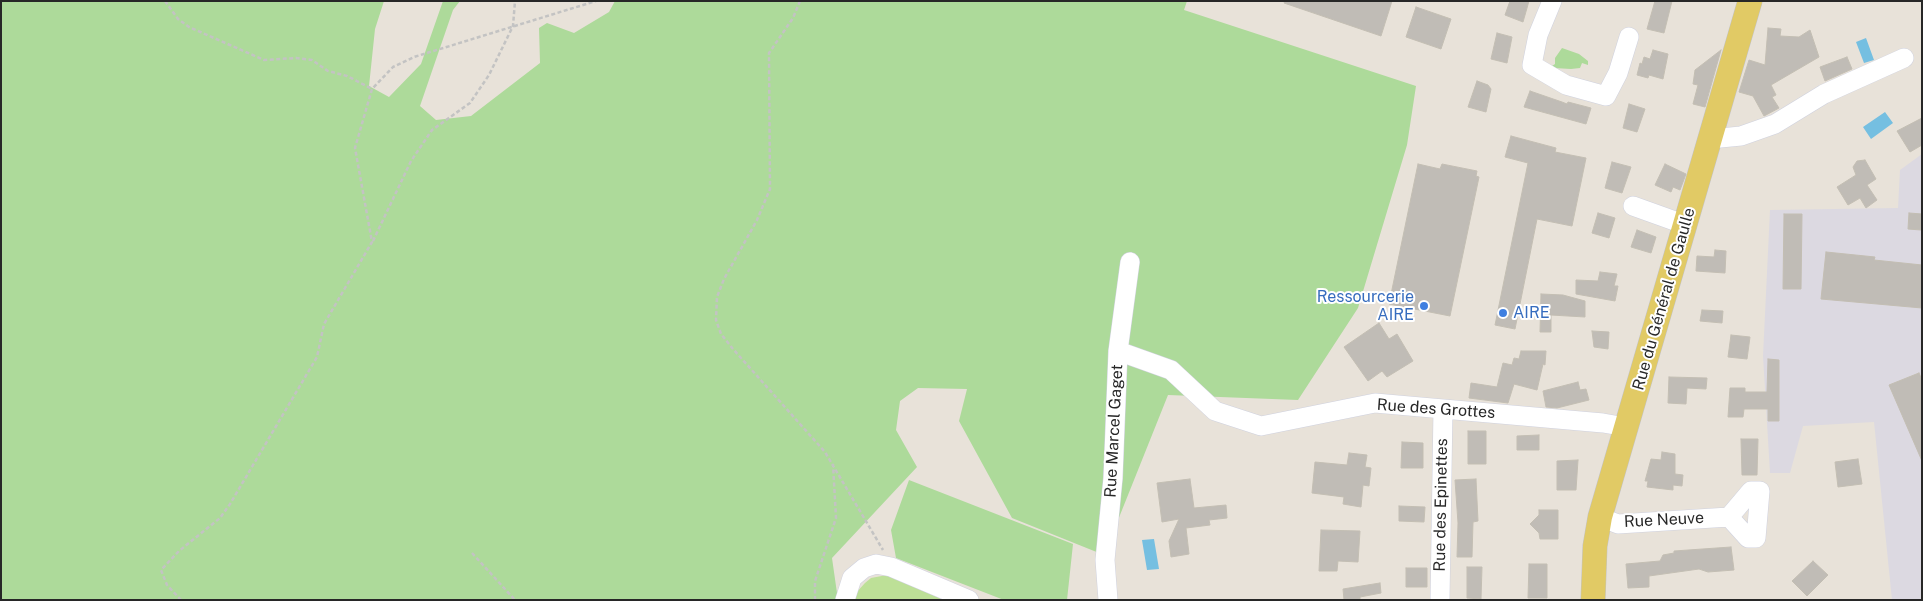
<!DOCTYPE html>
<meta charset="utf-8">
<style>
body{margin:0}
#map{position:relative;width:1923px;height:601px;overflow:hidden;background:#e8e2d9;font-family:"Public Sans",sans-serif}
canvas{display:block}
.frame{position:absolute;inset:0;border:2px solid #272727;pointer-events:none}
</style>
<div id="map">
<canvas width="1923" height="601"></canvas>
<div class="frame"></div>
</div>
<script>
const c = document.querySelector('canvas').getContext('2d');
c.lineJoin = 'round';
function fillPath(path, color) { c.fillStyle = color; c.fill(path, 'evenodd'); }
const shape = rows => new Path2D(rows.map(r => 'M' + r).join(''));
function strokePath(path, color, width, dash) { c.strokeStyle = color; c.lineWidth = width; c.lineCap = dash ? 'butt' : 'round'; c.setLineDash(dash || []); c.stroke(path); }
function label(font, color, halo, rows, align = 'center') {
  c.font = font + ' "Public Sans",sans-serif'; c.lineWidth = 4; c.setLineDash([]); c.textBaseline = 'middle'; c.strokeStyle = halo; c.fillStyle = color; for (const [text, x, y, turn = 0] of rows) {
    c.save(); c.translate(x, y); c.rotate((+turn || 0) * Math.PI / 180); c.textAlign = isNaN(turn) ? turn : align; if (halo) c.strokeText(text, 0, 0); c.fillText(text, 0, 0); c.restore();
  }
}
const industrial = shape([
 [1922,154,1922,600,1892,600,1874,422,1803,426,1790,473,1770,473,1763,356,1770,210,1898,208,1900,170]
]);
const green = shape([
 [1,1,384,1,375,29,369,86,389,97,421,64,443,1,460,1,453,10,420,106,436,120,471,116,540,63,539,28,547,23,574,33,609,12,615,1,1187,1,1184,10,1416,86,1407,145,1358,308,1298,400,1168,395,1104,555,1012,518,959,421,967,389,918,388,900,401,896,430,917,467,832,558,838,600,1,600],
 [1562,48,1579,54,1588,61,1588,65,1582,63,1580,68,1571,69,1554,68,1546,70,1555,64,1555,58],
 [909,480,1073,544,1067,600,1004,600,896,558,891,530]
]);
const pitch = shape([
 [887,575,944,600,854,600,855,594,865,583,871,578]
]);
const water = shape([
 [1866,38,1874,60,1864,63,1856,42],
 [1885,112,1893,123,1871,139,1863,127],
 [1154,539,1159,569,1147,570,1142,540]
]);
const building = shape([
 [1285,1,1392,1,1381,36,1284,3,1285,1],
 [1510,1,1529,1,1523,22,1505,15,1510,1],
 [1655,1,1672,1,1664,33,1647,29,1655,1],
 [1416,7,1451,19,1441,49,1406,37,1416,7],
 [1768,28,1781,29,1780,36,1799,37,1810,30,1819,57,1771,85,1776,95,1772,97,1779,108,1764,116,1753,96,1739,92,1749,60,1765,65,1768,28],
 [1497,33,1512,37,1507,63,1491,59,1497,33],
 [1653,50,1668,54,1663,79,1649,75,1648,78,1637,75,1640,63,1642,64,1644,57,1650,59,1653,50],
 [1721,50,1705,107,1693,104,1698,85,1693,84,1695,70,1721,50],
 [1847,57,1852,69,1825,81,1820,67,1847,57],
 [1477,81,1488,85,1491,89,1486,112,1468,107,1477,81],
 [1530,91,1562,102,1567,104,1568,102,1591,108,1586,124,1524,107,1530,91],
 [1629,104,1645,109,1637,132,1623,128,1629,104],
 [1922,118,1922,145,1910,152,1897,131,1922,118],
 [1511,136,1556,148,1555,152,1586,158,1572,226,1537,219,1515,329,1495,325,1528,163,1505,157,1511,136],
 [1865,160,1876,179,1867,185,1877,200,1866,208,1860,198,1848,205,1837,187,1856,175,1853,167,1857,161,1865,160],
 [1612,162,1631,167,1622,193,1605,188,1612,162],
 [1418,164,1440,169,1442,164,1477,171,1476,176,1479,177,1450,316,1389,304,1418,164],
 [1665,164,1686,174,1680,190,1673,187,1671,192,1655,185,1665,164],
 [1598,213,1615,218,1609,238,1592,233,1598,213],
 [1909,213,1922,214,1921,230,1908,229,1909,213],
 [1784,214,1802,214,1801,289,1783,289,1784,214],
 [1637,230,1656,237,1651,253,1631,247,1637,230],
 [1715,250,1726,251,1725,273,1696,271,1697,256,1714,257,1715,250],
 [1826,252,1875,257,1874,260,1922,265,1922,308,1821,299,1826,252],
 [1600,272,1617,274,1614,286,1618,286,1615,301,1576,294,1576,280,1598,281,1600,272],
 [1541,294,1563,295,1585,301,1585,317,1551,315,1551,332,1540,332,1541,294],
 [1702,310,1723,311,1722,323,1700,321,1702,310],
 [1379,323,1389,339,1397,334,1413,361,1387,377,1382,371,1368,381,1344,347,1379,323],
 [1592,331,1609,332,1608,349,1594,347,1592,331],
 [1731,335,1750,337,1747,359,1728,357,1731,335],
 [1521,351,1546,351,1545,365,1543,364,1537,390,1514,384,1508,403,1469,398,1471,383,1497,387,1503,363,1512,365,1514,358,1519,359,1521,351],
 [1768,359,1779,360,1779,421,1768,421,1768,409,1744,409,1743,417,1728,417,1730,388,1745,388,1745,392,1767,392,1768,359],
 [1919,373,1922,380,1922,461,1889,385,1919,373],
 [1669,377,1707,378,1706,389,1687,388,1686,404,1668,403,1669,377],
 [1578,382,1580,390,1586,389,1589,400,1557,408,1546,407,1543,391,1578,382],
 [1468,431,1486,431,1486,464,1468,464,1468,431],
 [1539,435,1539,450,1517,450,1517,436,1539,435],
 [1741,439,1758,439,1757,475,1742,475,1741,439],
 [1402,442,1423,443,1423,468,1401,468,1402,442],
 [1662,452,1675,454,1675,474,1683,475,1682,486,1673,485,1673,490,1647,487,1648,481,1645,481,1651,459,1661,460,1662,452],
 [1349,453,1367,455,1365,467,1371,468,1369,486,1363,485,1361,507,1343,504,1344,497,1312,493,1315,462,1347,465,1349,453],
 [1858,459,1862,484,1838,487,1835,462,1858,459],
 [1578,460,1576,490,1557,490,1557,461,1578,460],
 [1190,479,1194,508,1226,505,1227,518,1209,520,1210,525,1186,528,1189,554,1171,557,1169,541,1179,519,1162,522,1157,483,1190,479],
 [1476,479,1478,521,1473,522,1472,557,1457,557,1458,523,1455,480,1476,479],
 [1399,506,1425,507,1424,522,1399,521,1399,506],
 [1539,510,1558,510,1558,539,1540,539,1539,533,1530,524,1539,515,1539,510],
 [1321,530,1360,531,1358,562,1338,561,1337,571,1319,571,1321,530],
 [1731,547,1734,570,1708,572,1699,569,1649,576,1649,587,1628,588,1626,564,1660,561,1663,555,1674,553,1674,551,1731,547],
 [1813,561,1828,575,1807,596,1792,581,1813,561],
 [1529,564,1547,564,1547,598,1528,598,1529,564],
 [1467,567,1482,567,1481,599,1467,598,1467,567],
 [1406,568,1427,568,1427,587,1406,587,1406,568],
 [1380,583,1381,593,1360,597,1360,600,1344,600,1343,589,1380,583]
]);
const path = shape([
 [165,1,178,19,189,27,264,60,296,58,312,60,328,71,347,76,372,89],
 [800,1,793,18,769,53,770,189,757,220,724,279,717,297,716,320,721,334,733,349,825,452,883,550],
 [373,241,411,161,432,130,470,103,489,75,513,26,515,1],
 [472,553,515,600],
 [181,600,167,585,161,570,179,551,220,518,230,504,317,357,324,324,372,242,355,148,372,89,393,67,414,57,596,1],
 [815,600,815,581,836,518,833,464]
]);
const minor = shape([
 [1552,1,1538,35,1532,65,1566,85,1606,96,1618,73,1629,37],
 [1710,139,1741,136,1775,124,1824,94,1904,58],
 [1633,206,1686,225],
 [1118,351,1171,370,1215,411,1261,426,1375,403,1603,423,1626,427],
 [1600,517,1618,524,1729,517,1751,491,1760,491,1756,538,1748,538,1729,517],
 [845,600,852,578,864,568,876,564,891,567,969,600],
 [1108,600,1105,560,1113,478,1118,351,1130,262],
 [1440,600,1443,409]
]);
const major = shape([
 [1593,600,1595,546,1600,517,1750,1]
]);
const markers = [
 [1424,306,5,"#3f7fe0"],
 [1503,313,5,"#3f7fe0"]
];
const shopNames = [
 ["Ressourcerie",1414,297],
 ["AIRE",1414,315],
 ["AIRE",1513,313,"left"]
];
const streetNames = [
 ["Rue du Général de Gaulle",1664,299,-74],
 ["Rue des Grottes",1436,409,4],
 ["Rue Marcel Gaget",1114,431,-87],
 ["Rue des Epinettes",1441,505,-89],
 ["Rue Neuve",1664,520,-3]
];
fillPath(industrial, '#dcd9e1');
fillPath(green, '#adda9a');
fillPath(pitch, '#bde097');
fillPath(water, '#75bfe1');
fillPath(building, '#c0bcb6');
strokePath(building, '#c3beb3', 1);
strokePath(minor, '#cfd1de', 20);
strokePath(major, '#c3c3c3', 25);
strokePath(path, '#c3c3c3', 2.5, [4, 2.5]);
strokePath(minor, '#fff', 19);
strokePath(major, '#e1ca65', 24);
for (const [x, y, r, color] of markers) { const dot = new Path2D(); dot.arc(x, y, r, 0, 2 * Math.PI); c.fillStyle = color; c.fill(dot); strokePath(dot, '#fff', 2); }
label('16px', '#366cbe', '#fff', shopNames, 'right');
label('16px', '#272727', '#fff', streetNames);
</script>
